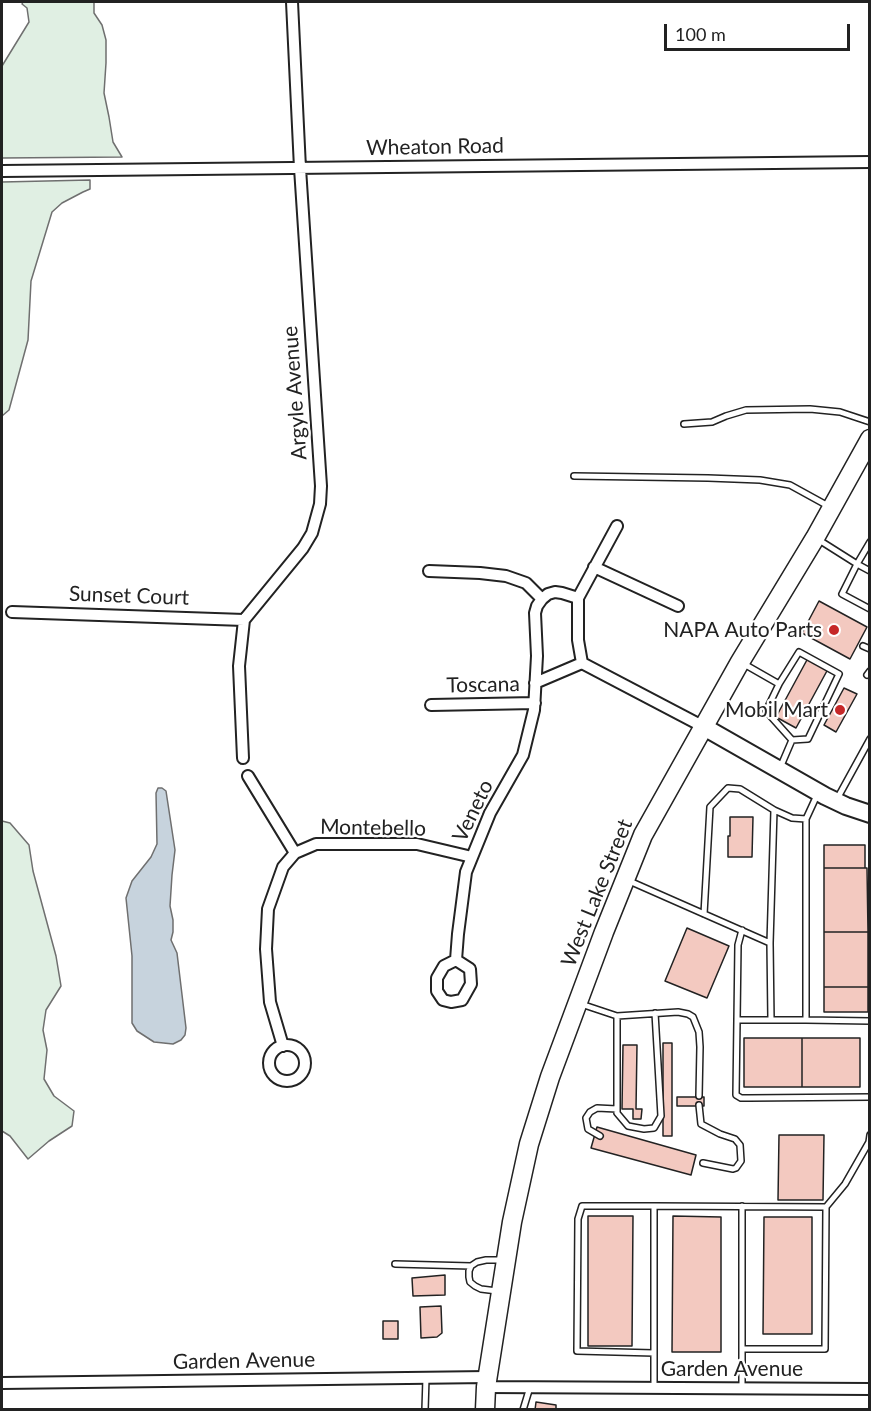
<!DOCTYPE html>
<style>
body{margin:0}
#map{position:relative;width:871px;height:1411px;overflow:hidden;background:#fff;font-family:Lato,sans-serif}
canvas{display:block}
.frame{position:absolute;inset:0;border:3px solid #222;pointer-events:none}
.scale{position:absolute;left:664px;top:24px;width:186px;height:27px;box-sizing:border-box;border:3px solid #222;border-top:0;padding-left:8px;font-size:18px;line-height:21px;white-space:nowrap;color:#222;-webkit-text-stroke:4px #fff;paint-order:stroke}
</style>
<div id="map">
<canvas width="871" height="1411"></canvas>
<div class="frame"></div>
<div class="scale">100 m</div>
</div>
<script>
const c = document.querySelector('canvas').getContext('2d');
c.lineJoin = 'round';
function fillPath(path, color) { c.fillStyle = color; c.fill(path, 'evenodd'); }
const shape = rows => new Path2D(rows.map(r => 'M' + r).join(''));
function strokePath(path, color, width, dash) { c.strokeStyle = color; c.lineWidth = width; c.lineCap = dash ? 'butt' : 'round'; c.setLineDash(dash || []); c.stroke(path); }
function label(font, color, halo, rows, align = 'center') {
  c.font = font + ' Lato,sans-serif'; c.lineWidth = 4.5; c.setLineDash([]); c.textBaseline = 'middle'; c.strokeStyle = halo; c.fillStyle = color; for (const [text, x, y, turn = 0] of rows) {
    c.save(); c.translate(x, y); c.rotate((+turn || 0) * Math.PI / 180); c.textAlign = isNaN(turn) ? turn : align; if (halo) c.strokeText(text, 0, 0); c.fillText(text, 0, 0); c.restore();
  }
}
const green = shape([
 [23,2,94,2,94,13,102,25,106,40,106,63,104,93,109,117,113,142,122,157,2,158,2,66,29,22,27,8,22,4,23,2],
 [90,180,90,189,83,192,62,203,52,212,31,281,28,340,9,410,2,416,2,182,90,180],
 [2,821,10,823,29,845,33,871,56,956,61,986,46,1010,43,1030,47,1050,44,1079,54,1096,74,1111,72,1126,49,1141,28,1159,10,1136,2,1131,2,821]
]);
const water = shape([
 [158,788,162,788,166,791,175,850,172,875,170,906,173,920,173,932,171,940,177,953,186,1028,185,1035,181,1040,173,1044,154,1042,137,1031,132,1023,132,956,126,898,132,881,151,857,157,844,156,793,158,788]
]);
const building = shape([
 [819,601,867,627,850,659,802,633,819,601],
 [808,658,828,669,796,728,776,717,808,658],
 [844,688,857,694,836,732,824,725,844,688],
 [730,817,753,817,752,857,728,857,728,836,730,836,730,817],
 [824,845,865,845,865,868,824,868,824,845],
 [824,868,867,868,868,932,824,932,824,868],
 [687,928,729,946,707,998,665,981,687,928],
 [824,932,868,932,868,987,824,987,824,932],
 [824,987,868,987,868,1012,824,1012,824,987],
 [744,1038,802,1038,802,1087,744,1087,744,1038],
 [802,1038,860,1038,860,1087,802,1087,802,1038],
 [663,1043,672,1043,672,1136,663,1136,663,1043],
 [623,1045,637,1045,636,1109,642,1109,641,1119,633,1119,633,1109,622,1109,623,1045],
 [677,1097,704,1097,704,1106,677,1106,677,1097],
 [597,1127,696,1155,691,1175,591,1148,597,1127],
 [779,1135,824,1135,823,1200,778,1200,779,1135],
 [588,1216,633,1216,632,1346,588,1346,588,1216],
 [673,1216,721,1217,721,1352,672,1352,673,1216],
 [764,1217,812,1217,812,1334,763,1334,764,1217],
 [445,1275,445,1295,413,1296,412,1278,445,1275],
 [441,1306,442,1333,437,1337,421,1338,420,1307,441,1306],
 [383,1321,398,1321,398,1339,383,1339,383,1321],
 [536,1402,556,1405,556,1410,535,1410,536,1402]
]);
const lane = shape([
 [684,424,712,422,726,416,746,410,810,409,840,412,870,422],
 [574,476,708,478,760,480,790,485,830,507],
 [819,540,857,564,870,542],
 [870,571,857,564,842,594,870,609],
 [863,646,870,649],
 [744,664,779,684,799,652,839,674,808,739,792,740,780,768],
 [867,675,870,671],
 [780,682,766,711,792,740],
 [818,793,806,819,806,1020,870,1021],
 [837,799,870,739],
 [627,880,770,943,771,1020,806,1020],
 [704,914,710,807,728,788,740,789,774,810],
 [742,930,738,945,736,1095,741,1098,749,1098,870,1097],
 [770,943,774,810,792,818,806,819],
 [581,1004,617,1016,678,1012,688,1014,693,1017,699,1032,700,1047,699,1096],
 [617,1016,617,1113,628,1126,644,1129,654,1128,661,1116,655,1013],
 [737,1020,771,1020],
 [699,1105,701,1124,720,1134,735,1139,740,1145,741,1161,736,1168,733,1169,703,1163],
 [600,1136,588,1129,586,1118,590,1112,597,1108,617,1109],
 [654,1206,826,1207,825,1349,742,1349],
 [826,1207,845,1184,869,1142,870,1135],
 [395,1264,471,1266],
 [497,1291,481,1289,475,1286,470,1282,469,1277,469,1271,471,1266,477,1262,486,1260,501,1260],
 [654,1353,577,1351,578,1219,582,1206,654,1206,654,1388],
 [742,1389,742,1206],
 [425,1410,426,1378],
 [523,1410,530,1387]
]);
const street = shape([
 [2,171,870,162],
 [594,567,678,606],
 [429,571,480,573,506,576,526,583,542,599],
 [578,598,578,640,582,663],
 [12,612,244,620],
 [582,663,704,727],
 [535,683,582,663],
 [431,705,535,703],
 [243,758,239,666,244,620,303,548,312,533,320,504,321,486,300,168,292,2],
 [248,776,295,853],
 [456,960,470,969,471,984,462,1000,451,1002,443,1000,437,991,437,978,444,966,456,960,458,934,466,872,490,813,523,755,534,710,537,656,535,613,537,606,542,599,548,594,555,592,562,593,578,598,617,526],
 '269 1063a18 18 0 1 1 36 0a18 18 0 1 1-36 0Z',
 [283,1046,270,1002,266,949,268,909,283,867,295,853,316,844,417,844,472,857],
 [2,1383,488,1377],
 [486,1387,870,1389]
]);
const secondary = shape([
 [704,727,825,796,846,806,870,814]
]);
const primary = shape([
 [485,1410,486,1387,512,1222,529,1144,550,1077,604,932,643,835,740,662,815,538,870,439]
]);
const markers = [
 [834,630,6,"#c62828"],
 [840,710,6,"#c62828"]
];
const streetNames = [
 ["Wheaton Road",435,147,-1],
 ["Argyle Avenue",295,393,-94],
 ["Sunset Court",129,596,2],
 ["Toscana",483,685,-1],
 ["Veneto",473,811,-64],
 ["Montebello",373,828,1],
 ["West Lake Street",597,893,-68],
 ["Garden Avenue",244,1361,-1],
 ["Garden Avenue",732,1369]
];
const poiNames = [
 ["NAPA Auto Parts",822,630],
 ["Mobil Mart",828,710]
];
fillPath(green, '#e0efe3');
strokePath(green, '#6f6f6f', 1.5);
fillPath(water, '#c7d3dd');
strokePath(water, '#6f6f6f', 1.5);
fillPath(building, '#f3c9c0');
strokePath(building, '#222', 1.5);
strokePath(lane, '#222', 8);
strokePath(street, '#222', 14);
strokePath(secondary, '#222', 20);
strokePath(primary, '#222', 21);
strokePath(lane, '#fff', 5);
strokePath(street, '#fff', 10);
strokePath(secondary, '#fff', 16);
strokePath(primary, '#fff', 18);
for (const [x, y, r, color] of markers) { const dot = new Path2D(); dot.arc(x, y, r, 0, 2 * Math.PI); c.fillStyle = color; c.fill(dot); strokePath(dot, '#fff', 2); }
label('21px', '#222', '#fff', streetNames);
label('21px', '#222', '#fff', poiNames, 'right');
</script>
